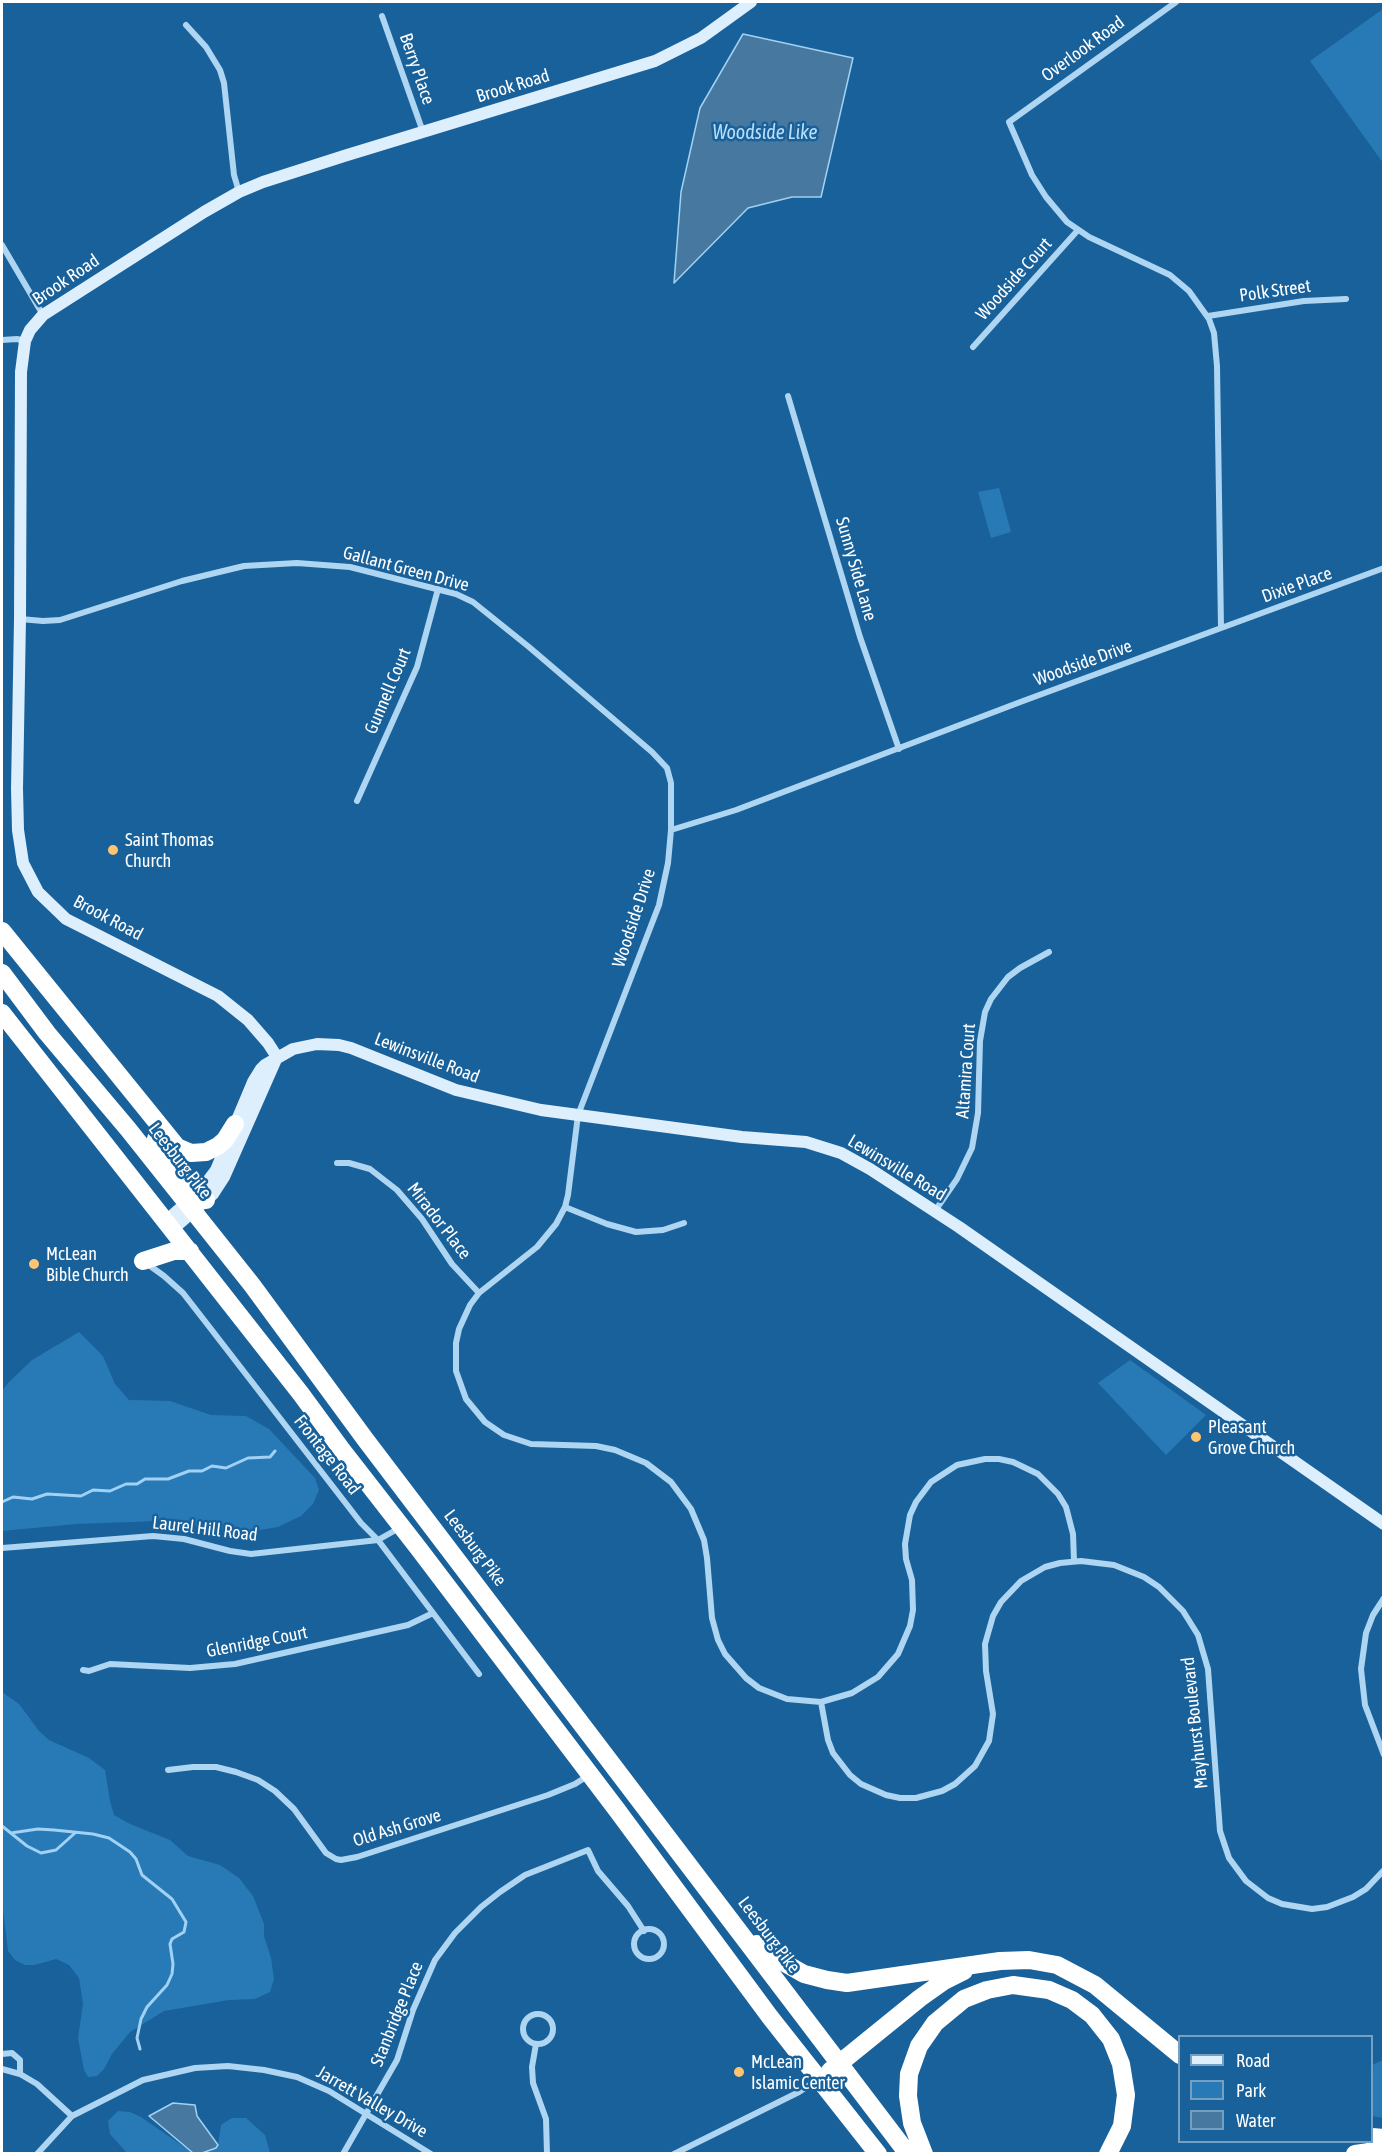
<!DOCTYPE html>
<style>
body{margin:0}
#map{position:relative;width:1385px;height:2155px;overflow:hidden;background:#19619a;font-family:"Asap Condensed",sans-serif}
canvas{display:block}
.frame{position:absolute;inset:0;border:3px solid #fff;pointer-events:none}
.legend{position:absolute;left:1178px;top:2035px;width:195px;height:108px;box-sizing:border-box;background:#19619a;border:2px solid #75a0c2;margin:0;padding:8px 10px;list-style:none;font-size:18px;color:#fff}
.legend li{display:flex;align-items:center;gap:12px;height:30px}
.legend b{width:30px;border:2px solid #75a0c2}
</style>
<div id="map">
<canvas width="1385" height="2155"></canvas>
<div class="frame"></div>
<ul class="legend">
<li><b style="height:8px;background:#ddeefc"></b>Road</li>
<li><b style="height:16px;background:#287ab6"></b>Park</li>
<li><b style="height:16px;background:#4779a0"></b>Water</li>
</ul>
</div>
<script>
const c = document.querySelector('canvas').getContext('2d');
c.lineJoin = 'round';
function fillPath(path, color) { c.fillStyle = color; c.fill(path, 'evenodd'); }
const shape = rows => new Path2D(rows.map(r => 'M' + r).join(''));
function strokePath(path, color, width, dash) { c.strokeStyle = color; c.lineWidth = width; c.lineCap = dash ? 'butt' : 'round'; c.setLineDash(dash || []); c.stroke(path); }
function label(font, color, halo, rows, align = 'center') {
  c.font = font + ' "Asap Condensed",sans-serif'; c.lineWidth = 5; c.setLineDash([]); c.textBaseline = 'middle'; c.strokeStyle = halo; c.fillStyle = color; for (const [text, x, y, turn = 0] of rows) {
    c.save(); c.translate(x, y); c.rotate((+turn || 0) * Math.PI / 180); c.textAlign = isNaN(turn) ? turn : align; if (halo) c.strokeText(text, 0, 0); c.fillText(text, 0, 0); c.restore();
  }
}
const green = shape([
 [1383,9,1383,163,1310,61],
 [999,488,1011,532,991,538,978,492],
 [79,1332,103,1356,115,1384,129,1400,170,1401,211,1415,246,1416,269,1429,315,1478,319,1490,313,1504,301,1516,278,1527,254,1531,229,1531,158,1521,76,1524,2,1531,2,1391,8,1383,32,1360],
 [1130,1360,1206,1415,1166,1455,1098,1383],
 [2,1692,19,1704,39,1731,49,1740,89,1758,105,1770,110,1801,114,1815,130,1824,170,1840,188,1856,220,1865,239,1878,253,1896,264,1924,264,1936,271,1958,274,1979,270,1992,255,1999,229,2000,164,2011,130,2032,112,2054,104,2069,97,2076,88,2077,84,2070,78,2038,83,2004,79,1978,69,1965,56,1959,34,1965,25,1965,15,1960,8,1951,2,1902],
 [1383,2060,1383,2118,1372,2116,1372,2065],
 [118,2111,130,2112,141,2117,193,2153,127,2153,110,2134,108,2121],
 [232,2118,246,2118,265,2135,270,2153,202,2154,216,2148,218,2145,221,2125]
]);
const water = shape([
 [743,34,853,58,821,197,792,197,748,208,674,283,681,192,700,108,743,34],
 [173,2103,195,2105,197,2116,218,2145,216,2148,202,2153,193,2153,149,2116,173,2103]
]);
const stream = shape([
 [2,1502,13,1497,32,1499,47,1494,81,1496,93,1490,110,1491,126,1484,137,1484,145,1479,168,1479,189,1471,202,1471,212,1466,226,1468,248,1458,270,1457,275,1451],
 [2,1826,27,1846,41,1853,56,1850,75,1833],
 [11,1833,38,1829,54,1830,93,1834,109,1838,130,1852,136,1859,142,1875,172,1899,186,1922,184,1932,172,1939,170,1944,173,1964,172,1974,167,1985,147,2007,141,2019,137,2038,140,2049]
]);
const street = shape([
 [1176,2,1009,122,1032,175,1046,197,1067,222,1089,237,1170,275,1189,291,1209,319,1214,333,1217,366,1221,628],
 [382,16,423,132],
 [186,25,206,47,220,70,224,83,234,175,239,192],
 [2,245,43,315],
 [1208,316,1304,301,1346,299],
 [2,340,17,339,25,341],
 [973,347,1078,230],
 [788,396,860,637,899,749],
 [20,619,43,621,60,620,182,581,244,566,297,563,350,567,456,594,473,602,529,647,652,752,667,768,671,783,671,830,668,863,659,905,578,1115,568,1195,565,1207,556,1224,537,1247,479,1293,470,1305,459,1329,456,1343,456,1371,466,1399,485,1422,504,1435,531,1444,596,1446,615,1450,646,1463,671,1482,691,1509,704,1540,707,1558,712,1618,718,1640,725,1654,746,1678,759,1688,787,1699,821,1702,852,1693,878,1677,898,1654,910,1626,913,1610,912,1580,906,1559,905,1544,910,1515,916,1502,931,1482,957,1465,985,1459,999,1459,1013,1462,1038,1474,1058,1494,1066,1507,1073,1534,1074,1561],
 [357,801,417,667,438,589],
 [671,830,736,810,1023,701,1384,568],
 [337,1163,349,1163,370,1169,397,1190,422,1219,452,1264,479,1293],
 [565,1207,607,1224,636,1232,663,1230,684,1223],
 [935,1211,957,1179,972,1148,978,1113,980,1041,985,1012,991,999,1008,977,1020,968,1049,952],
 [146,1263,164,1276,183,1293,204,1320,361,1523,378,1540,479,1674],
 [2,1548,153,1536,184,1539,230,1551,251,1554,378,1540,401,1527],
 [1384,1598,1373,1615,1366,1633,1361,1669,1365,1705,1384,1755],
 [83,1670,89,1671,110,1664,190,1668,235,1664,408,1625,433,1613],
 [821,1702,828,1740,833,1753,850,1775,861,1784,886,1795,900,1798,916,1798,942,1791,955,1784,975,1766,989,1741,993,1714,986,1671,985,1644,993,1616,1001,1602,1021,1581,1045,1567,1060,1563,1081,1561,1114,1565,1144,1577,1159,1587,1183,1611,1198,1635,1208,1669,1220,1831,1229,1858,1246,1881,1268,1898,1282,1904,1312,1909,1327,1907,1353,1897,1366,1889,1384,1870],
 [168,1770,193,1767,216,1767,236,1772,258,1780,275,1791,294,1809,326,1853,336,1859,341,1860,357,1857,548,1795,575,1784,589,1775],
 '634 1944a15 15 0 1 1 30 0a15 15 0 1 1-30 0Z',
 '523 2029a15 15 0 1 1 30 0a15 15 0 1 1-30 0Z',
 [536,2044,532,2067,533,2083,546,2119,547,2154],
 [2,2054,12,2053,20,2060,20,2074],
 [2,2069,20,2074,37,2084,72,2116],
 [37,2154,72,2116,143,2080,195,2068,228,2066,264,2070,297,2077,329,2091,431,2154],
 [343,2154,397,2060,413,2010,435,1960,455,1933,481,1907,500,1892,525,1875,588,1850,598,1871,628,1906,644,1931],
 [674,2154,799,2092,817,2080]
]);
const secondary = shape([
 [277,1057,268,1043,248,1020,218,996,66,919,38,892,23,863,18,830,17,789,20,619,21,372,25,341,30,330,43,315,204,212,239,192,263,182,344,156,655,61,701,38,751,2],
 [166,1221,201,1190,216,1170,253,1082,261,1069,265,1065,293,1049,317,1044,339,1045,351,1048,456,1090,541,1110,742,1137,806,1142,841,1153,870,1169,959,1227,1384,1524],
 [173,1229,213,1194,224,1177,277,1057]
]);
const highway = shape([
 [2,931,177,1147,191,1153,206,1152,218,1146,225,1140,235,1124],
 [2,973,47,1033,128,1129,252,1285,365,1439,908,2154],
 [2,1013,301,1394,342,1450,419,1549,617,1810,770,2017,878,2154],
 [156,1139,206,1200],
 [143,1261,174,1251,190,1251],
 [757,1944,774,1957,804,1974,827,1980,847,1983,1000,1961,1029,1960,1057,1965,1095,1985,1180,2055],
 [830,2071,920,1998,944,1981,964,1971],
 [1372,2137,1384,2138],
 [924,2154,912,2123,908,2096,909,2074,919,2046,935,2023,964,1999,987,1990,1013,1985,1049,1990,1072,2000,1092,2015,1111,2039,1121,2064,1126,2095,1122,2126,1108,2154],
 [1355,2154,1384,2150]
]);
const markers = [
 [113,850,6,"#ffc46f"],
 [34,1264,6,"#ffc46f"],
 [1196,1437,6,"#ffc46f"],
 [739,2072,6,"#ffc46f"]
];
const streetNames = [
 ["Overlook Road",1083,49,-36],
 ["Berry Place",417,69,71],
 ["Brook Road",513,86,-17],
 ["Woodside Court",1014,279,-48],
 ["Brook Road",66,280,-34],
 ["Polk Street",1275,291,-8],
 ["Gallant Green Drive",406,569,15],
 ["Sunny Side Lane",856,569,74],
 ["Dixie Place",1297,585,-20],
 ["Woodside Drive",1083,663,-20],
 ["Gunnell Court",388,691,-67],
 ["Brook Road",108,918,28],
 ["Woodside Drive",634,918,-72],
 ["Lewinsville Road",427,1058,21],
 ["Altamira Court",966,1071,-86],
 ["Leesburg Pike",180,1161,52],
 ["Lewinsville Road",897,1168,31],
 ["Mirador Place",439,1221,52],
 ["Frontage Road",327,1455,52],
 ["Laurel Hill Road",205,1529,7],
 ["Leesburg Pike",475,1548,53],
 ["Glenridge Court",257,1642,-11],
 ["Mayhurst Boulevard",1195,1723,-96],
 ["Old Ash Grove",397,1828,-17],
 ["Leesburg Pike",769,1935,53],
 ["Stanbridge Place",397,2014,-68],
 ["Jarrett Valley Drive",372,2102,30]
];
const poiNames = [
 ["Saint Thomas",125,840],
 ["Church",125,861],
 ["McLean",46,1254],
 ["Bible Church",46,1275],
 ["Pleasant",1208,1427],
 ["Grove Church",1208,1448],
 ["McLean",751,2062],
 ["Islamic Center",751,2083]
];
const waterNames = [
 ["Woodside Like",765,133]
];
fillPath(green, '#287ab6');
fillPath(water, '#4779a0');
strokePath(water, '#a1d1f4', 1.5);
strokePath(stream, '#a1d1f4', 3);
strokePath(street, '#aed5f1', 6);
strokePath(secondary, '#ddeefc', 12);
strokePath(highway, '#fff', 18);
for (const [x, y, r, color] of markers) { const dot = new Path2D(); dot.arc(x, y, r, 0, 2 * Math.PI); c.fillStyle = color; c.fill(dot); strokePath(dot, '#19619a', 2); }
label('18px', '#fff', '#19619a', streetNames);
label('18px', '#fff', '#19619a', poiNames, 'left');
label('italic 20px', '#bbdef8', '#19619a', waterNames);
</script>
